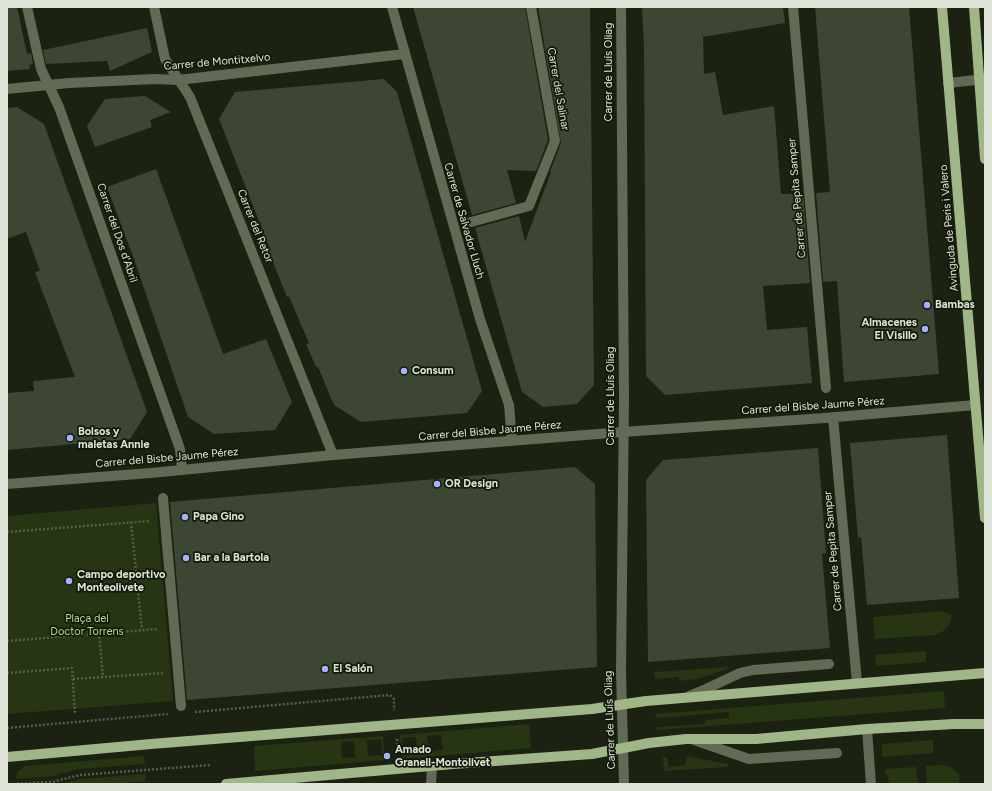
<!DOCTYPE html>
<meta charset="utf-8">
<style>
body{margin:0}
#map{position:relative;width:992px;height:791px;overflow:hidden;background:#1b2211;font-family:Figtree,sans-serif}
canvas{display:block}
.frame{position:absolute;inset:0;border:8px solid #dee4d8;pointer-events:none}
</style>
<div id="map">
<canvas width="992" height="791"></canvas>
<div class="frame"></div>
</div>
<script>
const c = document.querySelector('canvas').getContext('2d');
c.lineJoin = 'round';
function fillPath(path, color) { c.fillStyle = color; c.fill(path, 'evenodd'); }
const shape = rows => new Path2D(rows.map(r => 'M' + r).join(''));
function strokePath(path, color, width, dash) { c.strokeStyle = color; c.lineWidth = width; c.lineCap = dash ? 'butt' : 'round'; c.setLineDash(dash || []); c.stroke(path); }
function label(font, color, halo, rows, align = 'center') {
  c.font = font + ' Figtree,sans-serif'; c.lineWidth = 3.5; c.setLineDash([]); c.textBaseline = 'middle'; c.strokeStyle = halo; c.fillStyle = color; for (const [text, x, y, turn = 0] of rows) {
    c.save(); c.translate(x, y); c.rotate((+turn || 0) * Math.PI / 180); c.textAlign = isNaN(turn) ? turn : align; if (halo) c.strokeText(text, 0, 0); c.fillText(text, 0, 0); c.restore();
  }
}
const green = shape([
 [156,503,173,701,7,714,7,516],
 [942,611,951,615,952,618,948,627,943,631,936,635,875,639,873,617],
 [926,651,926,662,876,666,875,655],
 [731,667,725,670,697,679,679,681,679,677,655,679,654,672],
 [944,691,945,708,657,730,657,727,705,724,705,720,729,718,729,712,656,718,655,714],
 [529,724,531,748,402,759,400,735],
 [441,734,443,750,429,751,427,736],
 [416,737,417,753,404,754,402,738],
 [383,736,385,760,255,771,254,746],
 [381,739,382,755,368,756,367,740],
 [354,741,355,757,342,758,341,742],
 [933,740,933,753,882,757,882,744],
 [144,756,145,764,79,769,52,776,16,779,17,772,25,766],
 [686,756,728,764,728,767,664,771,663,757,667,757,669,767,686,765],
 [943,765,950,767,958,773,960,778,958,784,927,784,926,766],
 [916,767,918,784,890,784,884,769],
 [145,774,146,781,110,784,62,784,80,779]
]);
const building = shape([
 [7,7,17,7,27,54,31,53,33,64,29,65,30,69,7,71],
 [413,7,525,7,548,140,536,171,507,170,516,203,472,215],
 [538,7,590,7,594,385,577,404,543,407,522,392,475,228,519,216,525,242,551,172,550,172,561,143],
 [642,7,783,7,785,23,703,37,704,74,715,72,723,115,774,106,781,194,803,194,810,283,763,286,767,330,807,327,812,383,665,395,646,376,644,48],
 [815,7,909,7,939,374,844,382,837,281,823,282,816,193,830,192],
 [147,28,152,52,110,71,107,61,46,64,43,50],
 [384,79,397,92,482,391,467,413,361,422,334,405,318,367,316,367,306,344,309,343,299,320,289,296,287,297,268,250,270,249,219,119,235,92],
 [145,96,171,112,150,120,152,127,95,147,87,126,105,99],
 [17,107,44,124,147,412,130,439,7,450,7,393,34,391,33,381,75,377,35,272,40,271,26,232,7,239,7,108],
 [156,169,223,354,266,339,292,402,275,430,214,434,188,417,134,259,107,187],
 [947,435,959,598,867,605,861,537,858,538,850,443],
 [818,448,826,553,822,554,830,648,648,662,646,480,663,460],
 [575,467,595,484,597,667,187,700,170,502]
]);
const path = shape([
 [131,522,142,630],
 [7,532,150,521],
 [99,633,103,677],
 [7,641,158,629],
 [7,673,72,668,75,714],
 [73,679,164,673],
 [195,712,390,695,394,699,394,710],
 [7,728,168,714],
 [397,739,398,754],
 [13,784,52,782,80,775,210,765]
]);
const minor = shape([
 [27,7,41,69,59,107,180,449,182,469],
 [154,7,165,59,190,97,333,455],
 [392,7,480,319,509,405,512,441],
 [621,7,624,398,621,672,624,784],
 [793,7,826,388],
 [948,83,985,79],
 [7,89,69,83,155,79,178,80,404,54],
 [471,222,529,206,555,141,531,7],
 [833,417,857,683],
 [7,484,151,473,333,455,623,432,825,418,975,405],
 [163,498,181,706],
 [689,696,706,689,740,673,753,670,829,664],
 [867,729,871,784],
 [694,740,749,759,837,753],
 [431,784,432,766]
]);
const major = shape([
 [942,7,985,518],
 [974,7,985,159],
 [7,757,151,744,592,709,646,701,985,673],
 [226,784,453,764,592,754,649,743,686,739,756,739,867,729,954,724,985,724]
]);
const markers = [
 [927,305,4,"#a6b1fc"],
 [925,329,4,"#a6b1fc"],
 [404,371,4,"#a6b1fc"],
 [70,438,4,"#a6b1fc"],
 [437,484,4,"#a6b1fc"],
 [185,517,4,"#a6b1fc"],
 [186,558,4,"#a6b1fc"],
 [69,581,4,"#a6b1fc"],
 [325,669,4,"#a6b1fc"],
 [387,756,4,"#a6b1fc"]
];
const streetNames = [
 ["Carrer de Montitxelvo",217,62,-5],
 ["Carrer de Lluís Oliag",609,72,-90],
 ["Carrer del Salinar",558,89,80],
 ["Carrer de Pepita Samper",797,198,-95],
 ["Carrer de Salvador Lluch",464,221,74],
 ["Carrer del Retor",255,226,68],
 ["Avinguda de Peris i Valero",949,228,-95],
 ["Carrer del Dos d'Abril",117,233,71],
 ["Carrer de Lluís Oliag",611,396,-90],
 ["Carrer del Bisbe Jaume Pérez",813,406,-4],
 ["Carrer del Bisbe Jaume Pérez",490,431,-5],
 ["Carrer del Bisbe Jaume Pérez",167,458,-5],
 ["Carrer de Pepita Samper",833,551,-95],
 ["Carrer de Lluís Oliag",610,720,-92]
];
const poiNames = [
 ["Bambas",935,305],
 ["Almacenes",917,323,"right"],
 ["El Visillo",917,336,"right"],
 ["Consum",412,371],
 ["Bolsos y",78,432],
 ["maletas Annie",78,445],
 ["OR Design",445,484],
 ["Papa Gino",193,517],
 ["Bar a la Bartola",194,558],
 ["Campo deportivo",77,575],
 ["Monteolivete",77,588],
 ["El Salón",333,669],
 ["Amado",395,750],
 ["Granell-Montolivet",395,763]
];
const parkNames = [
 ["Plaça del",87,619],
 ["Doctor Torrens",87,632]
];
fillPath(green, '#273513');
fillPath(building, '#3d4633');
strokePath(path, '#575e4f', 2.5, [2, 2]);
strokePath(minor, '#606a54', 10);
strokePath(major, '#a1b687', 10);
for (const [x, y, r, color] of markers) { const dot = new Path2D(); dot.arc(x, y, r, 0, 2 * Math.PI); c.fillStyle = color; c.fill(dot); strokePath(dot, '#121908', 1.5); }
label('11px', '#dee4d8', '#121908', streetNames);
label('bold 11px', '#dee4d8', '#121908', poiNames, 'left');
label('11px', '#b6d889', '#121908', parkNames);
</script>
